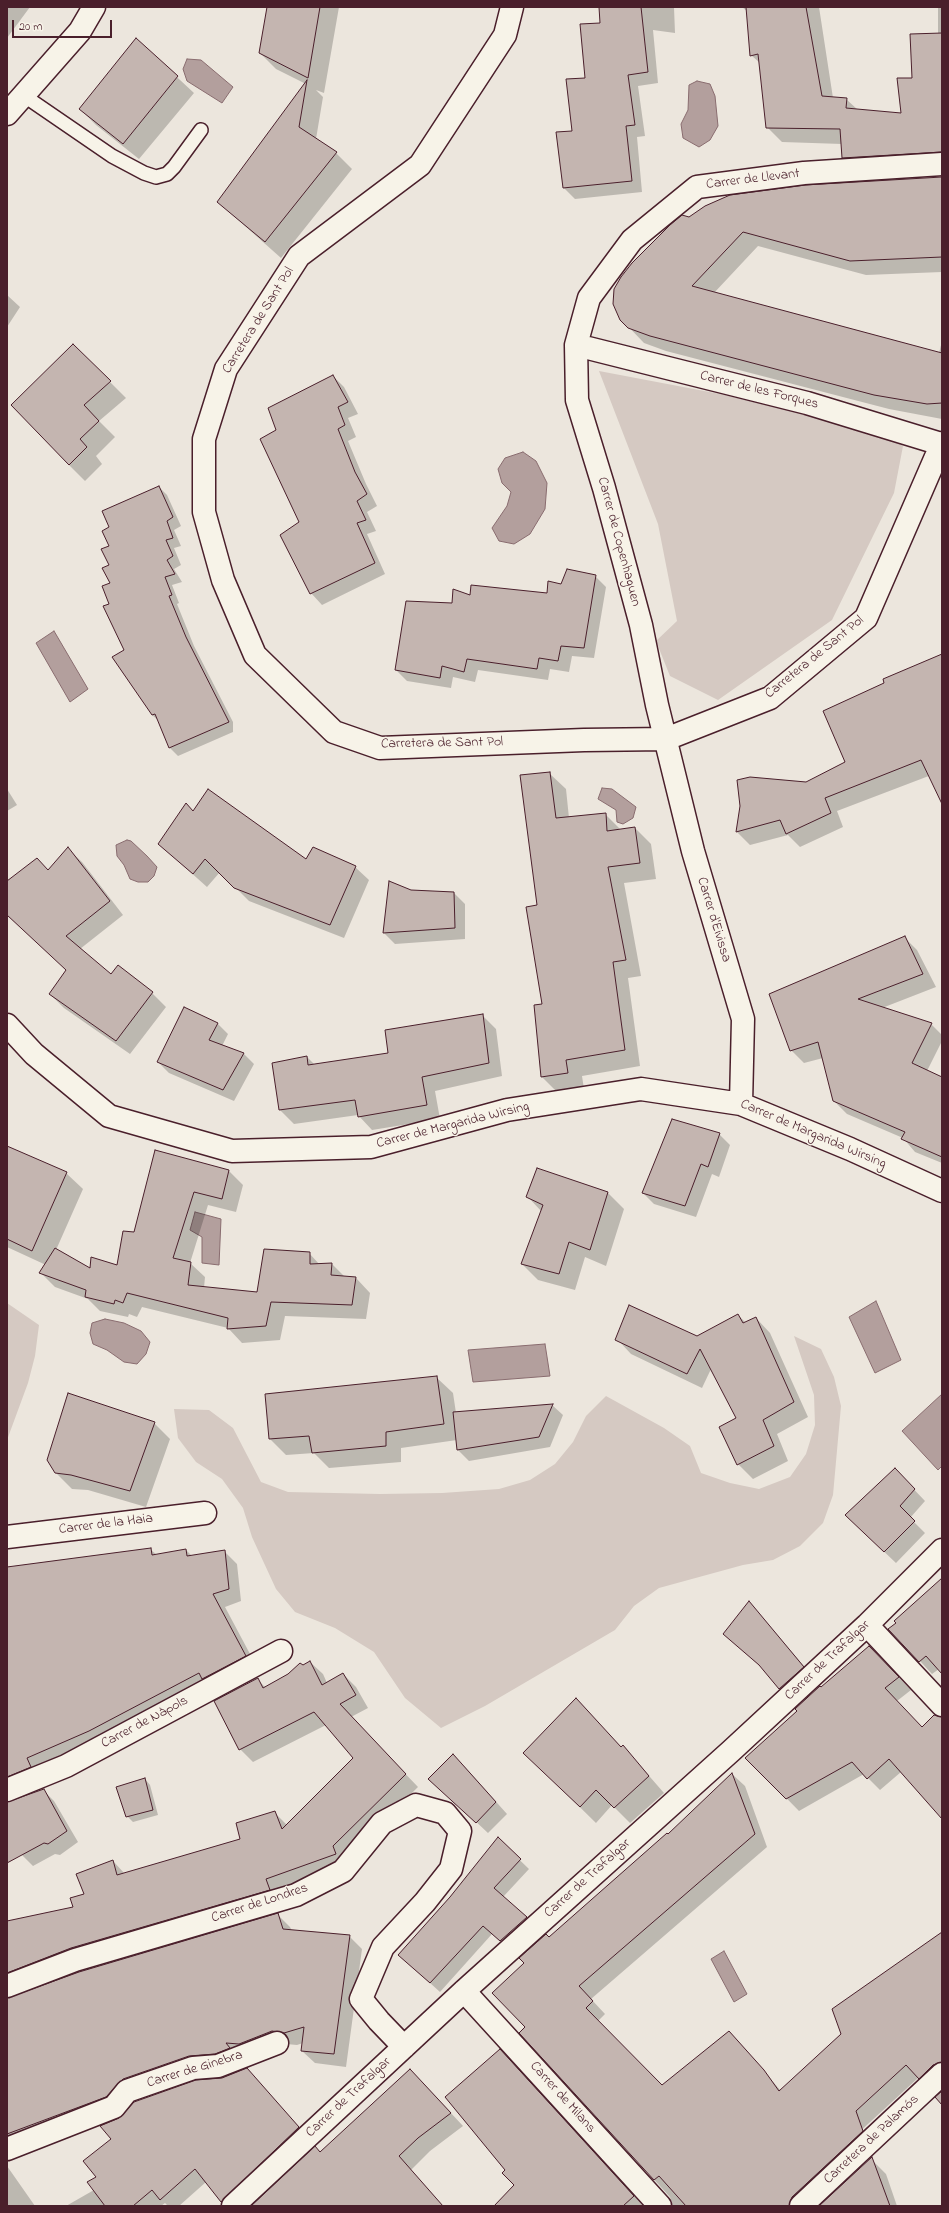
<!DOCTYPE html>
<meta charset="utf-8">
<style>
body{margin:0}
#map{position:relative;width:949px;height:2213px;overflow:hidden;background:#ece6dd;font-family:"Indie Flower",sans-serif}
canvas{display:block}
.frame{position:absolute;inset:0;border:8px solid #4a1f2b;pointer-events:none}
.scale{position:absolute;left:12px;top:20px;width:100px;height:18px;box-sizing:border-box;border:2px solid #4a1f2b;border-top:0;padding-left:5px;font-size:12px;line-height:14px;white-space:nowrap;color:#4a1f2b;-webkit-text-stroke:3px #f7f3e8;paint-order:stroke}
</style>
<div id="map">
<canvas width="949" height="2213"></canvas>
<div class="frame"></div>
<div class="scale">20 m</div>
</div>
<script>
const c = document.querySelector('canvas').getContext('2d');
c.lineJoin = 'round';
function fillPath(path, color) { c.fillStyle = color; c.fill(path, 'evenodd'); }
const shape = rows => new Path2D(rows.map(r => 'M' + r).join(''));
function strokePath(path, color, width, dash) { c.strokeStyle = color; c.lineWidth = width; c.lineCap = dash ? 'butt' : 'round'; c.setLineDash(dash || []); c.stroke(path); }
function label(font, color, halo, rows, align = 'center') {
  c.font = font + ' "Indie Flower",sans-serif'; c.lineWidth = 3; c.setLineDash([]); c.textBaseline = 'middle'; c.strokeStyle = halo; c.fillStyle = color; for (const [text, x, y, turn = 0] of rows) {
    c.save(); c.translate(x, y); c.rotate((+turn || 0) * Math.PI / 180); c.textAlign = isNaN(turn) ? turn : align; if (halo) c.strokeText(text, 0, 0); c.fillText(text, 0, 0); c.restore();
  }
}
const green = shape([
 [599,371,720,394,881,432,903,446,894,493,832,620,718,700,670,676,656,641,677,621,658,524],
 [7,1303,39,1325,35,1356,28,1383,7,1440],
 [794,1336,821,1349,834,1377,841,1406,833,1495,823,1523,800,1546,773,1560,743,1565,659,1588,634,1606,615,1630,485,1706,441,1728,405,1698,374,1652,335,1628,295,1612,276,1589,252,1537,243,1508,222,1479,196,1462,178,1438,174,1409,209,1410,233,1428,261,1482,288,1492,380,1494,442,1493,499,1489,530,1480,555,1464,573,1442,586,1416,606,1396,664,1428,690,1446,701,1473,730,1483,759,1489,790,1477,806,1454,815,1425,814,1395]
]);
const water = shape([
 [187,59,201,60,233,87,222,103,187,81,183,69,187,59],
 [697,81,710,84,715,96,718,126,710,140,699,147,683,138,681,124,688,110,689,85,697,81],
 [523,452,536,461,547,483,545,509,530,534,514,544,499,541,492,528,507,506,511,492,502,483,498,469,505,458,523,452],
 [54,631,88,689,70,702,36,643,54,631],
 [602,788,612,789,636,807,633,818,623,824,617,822,616,810,598,799,602,788],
 [127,840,131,841,147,856,157,867,154,876,148,882,138,882,130,879,124,865,117,856,116,845,127,840],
 [195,1212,221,1219,219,1265,202,1263,202,1237,190,1230,195,1212],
 [876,1301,901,1360,875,1373,849,1317,876,1301],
 [105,1319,124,1323,141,1331,150,1342,146,1354,137,1364,124,1362,107,1350,93,1344,90,1333,92,1323,105,1319],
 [545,1344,550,1376,473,1382,468,1350,545,1344],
 [942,1394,942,1466,938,1470,902,1431,942,1394],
 [724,1951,747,1994,734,2002,711,1959,724,1951]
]);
const shadow = shape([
 [7,7,30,7,7,38],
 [268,7,339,7,324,93,316,90,323,97,316,139,336,153,352,169,281,258,218,202,306,84,276,69,260,53],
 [600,7,674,7,675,33,653,30,658,83,638,86,645,136,637,137,642,192,575,199,564,188,573,132,601,24],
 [742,7,819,7,833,98,846,99,858,110,902,114,914,79,938,34,938,7,942,7,942,168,858,172,843,158,842,144,782,142,767,127,760,63,751,55,748,12],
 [136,39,194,93,139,159,96,125,80,109],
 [942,178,942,272,866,275,758,246,714,293,939,353,942,341,942,419,889,409,666,351,644,343,621,319,689,218],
 [7,295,20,307,7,327],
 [73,345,126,398,99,421,115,437,96,456,102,464,85,481,69,465],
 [333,376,344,387,358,414,348,418,356,437,348,441,366,484,377,506,367,512,376,531,367,534,385,574,322,605,311,593,301,522,277,431],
 [159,487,167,495,181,526,174,530,181,546,174,548,181,565,174,569,182,582,172,585,179,603,177,604,194,646,233,722,233,732,178,756,170,748,159,721,152,715,125,651,110,604,110,547],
 [595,576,606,587,594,658,572,656,569,672,550,669,548,680,478,670,475,682,453,677,451,688,407,681,396,670,453,604,471,597,547,595,562,585],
 [942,659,942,776,934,774,837,811,843,827,800,847,788,835,750,845,737,832,806,783,846,762],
 [549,773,566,789,569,818,605,814,621,830,635,828,651,844,656,879,624,883,641,976,628,978,640,1066,582,1076,584,1089,558,1093,542,1077,543,1004,538,906],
 [7,789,17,805,7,811],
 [193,812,307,860,355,867,369,880,344,938,249,901,220,872,207,887,159,844],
 [68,849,82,862,123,915,80,949,111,975,152,993,166,1007,130,1054,64,1008,50,994,67,970,7,915,7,882,48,871],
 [411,891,454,893,465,904,465,939,395,944,384,933],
 [904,937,917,950,936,987,882,1008,931,1024,942,1035,942,1041,927,1071,942,1078,942,1163,915,1152,903,1138,847,1114,834,1101,823,1058,804,1063,791,1050],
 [482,1015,496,1029,502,1076,435,1091,440,1119,372,1130,358,1115,294,1124,280,1110,307,1057,315,1065,389,1054],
 [217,1023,228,1034,222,1046,243,1053,254,1064,234,1101,169,1073,158,1062],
 [719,1134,730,1145,719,1177,712,1174,696,1217,654,1204,643,1193],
 [7,1147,66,1173,83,1189,56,1250,90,1269,118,1267,134,1233,155,1152,229,1171,243,1185,236,1212,208,1205,190,1263,205,1277,204,1288,258,1293,309,1253,320,1265,332,1264,345,1277,356,1278,370,1293,366,1319,285,1316,280,1340,242,1343,228,1328,142,1307,137,1317,129,1314,128,1317,100,1311,88,1299,55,1287,41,1273,46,1265,7,1247],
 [538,1170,608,1193,624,1209,606,1266,585,1257,575,1290,538,1280,522,1264,542,1212,528,1197],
 [738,1315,746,1323,756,1318,770,1333,808,1417,777,1434,788,1461,753,1479,738,1464,737,1419,711,1369,702,1388,631,1354,617,1339,697,1337],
 [436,1377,453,1393,456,1413,552,1405,563,1415,550,1447,469,1461,458,1450,457,1440,401,1448,401,1462,329,1468,314,1453,286,1455,270,1439],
 [154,1423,170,1439,146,1507,88,1490,72,1489,55,1472],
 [905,1480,925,1501,910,1518,925,1533,896,1563,857,1526],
 [150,1549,157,1555,186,1550,192,1556,224,1551,237,1564,241,1601,225,1607,258,1669,7,1795,7,1568],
 [942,1579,942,1672,939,1669,932,1674,920,1661],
 [749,1602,814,1678,791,1700,765,1670,724,1634],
 [882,1660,911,1690,897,1701,922,1728,942,1718,942,1817,901,1772,880,1790,864,1774,799,1811,747,1758,821,1689],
 [310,1662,323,1674,327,1683,343,1674,356,1687,368,1708,351,1717,418,1787,345,1859,348,1867,10,1991,7,1997,7,1922,74,1908,113,1861,125,1874,241,1839,275,1813,287,1825,354,1758,326,1725,253,1762,240,1749,257,1679,266,1688],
 [623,1746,664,1793,630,1823,612,1805,596,1823,541,1769],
 [464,1766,507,1814,488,1833,441,1789],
 [732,1774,745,1786,767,1847,591,1999,605,2014,598,2021,662,2086,741,2045,781,2091,843,2035,942,1933,942,2056,844,2146,857,2160,809,2206,673,2206,670,2197,520,2033,527,2027,549,1939,668,1835],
 [145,1779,150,1785,158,1815,133,1822,127,1816],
 [43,1790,54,1801,78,1842,60,1855,55,1854,33,1866,22,1855,7,1813,7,1802],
 [498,1839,529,1869,503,1897,535,1927,510,1950,492,1934,440,1992,399,1955,451,1898],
 [278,1915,290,1927,292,1931,349,1936,362,1949,346,2067,315,2063,302,2051,303,2043,297,2045,286,2044,202,2068,7,2150,7,1998],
 [513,2063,643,2206,512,2206,516,2185,507,2170],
 [247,2069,311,2141,227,2206,206,2182,179,2206,168,2206,165,2203,161,2206,66,2206,94,2190,98,2177,223,2079],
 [422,2082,463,2126,430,2151,411,2170,443,2206,253,2206,320,2153],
 [873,2161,886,2174,897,2206,821,2206],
 [7,2166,35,2206,7,2206]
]);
const building = shape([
 [267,7,320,7,308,78,259,53,267,7],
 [599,7,641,7,648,72,628,75,635,125,626,126,632,181,563,188,556,132,572,131,566,79,585,78,580,24,600,23,599,7],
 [746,7,806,7,822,96,847,98,846,108,901,113,897,78,912,78,910,34,942,33,942,152,842,158,840,129,766,128,758,54,750,56,746,7],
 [136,38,178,76,123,144,79,109,136,38],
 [307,80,299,127,337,152,265,242,217,202,307,80],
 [942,177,942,257,850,261,743,232,692,286,942,353,942,403,927,404,874,395,650,336,628,328,620,320,613,304,614,289,621,277,632,263,670,225,682,215,689,217,705,206,730,195,805,185,942,177],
 [73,344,111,381,84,405,99,421,80,439,87,447,69,465,11,405,73,344],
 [333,375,348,402,338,407,345,425,338,429,355,472,367,494,357,501,366,520,357,523,375,563,310,594,280,535,299,522,260,439,276,430,268,408,333,375],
 [159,486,173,517,167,521,173,538,166,540,173,556,167,560,175,574,165,577,172,595,169,596,186,637,229,722,169,748,155,714,152,715,112,657,124,650,103,606,109,604,102,586,110,583,102,568,109,565,101,549,109,546,102,531,109,527,102,511,159,486],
 [567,569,596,575,584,648,561,646,558,661,539,658,537,669,467,659,464,672,442,666,440,678,395,670,406,601,452,603,453,589,470,595,471,585,547,593,548,581,561,584,567,569],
 [942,654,942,804,921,760,825,798,831,813,786,834,780,820,736,832,740,806,737,780,750,777,806,782,845,762,823,711,884,683,883,679,942,654],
 [550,772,556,818,606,813,607,831,635,827,640,863,608,867,626,960,613,962,625,1050,566,1060,568,1073,541,1077,534,1005,542,1004,526,907,537,905,520,775,550,772],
 [208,789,306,859,313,847,356,866,330,925,234,888,205,859,193,874,158,844,186,803,193,811,208,789],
 [68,847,110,901,66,936,111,974,118,965,153,992,116,1041,49,994,66,970,7,915,7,881,37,858,48,870,68,847],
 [389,881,411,890,454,892,455,928,383,933,389,881],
 [905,936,923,974,858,999,932,1023,912,1063,942,1077,942,1157,901,1139,905,1132,833,1101,818,1042,790,1051,769,994,905,936],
 [184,1007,218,1023,209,1040,244,1053,223,1090,157,1062,184,1007],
 [483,1014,489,1063,422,1077,427,1105,358,1117,355,1100,279,1110,272,1063,307,1056,308,1065,388,1053,385,1030,483,1014],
 [672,1119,720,1133,708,1167,701,1164,685,1206,642,1193,672,1119],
 [7,1146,67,1172,32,1251,7,1239,7,1146],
 [155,1150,229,1170,222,1199,194,1192,173,1258,191,1262,188,1285,257,1292,264,1249,310,1252,310,1264,332,1263,331,1275,356,1277,352,1305,271,1302,266,1326,227,1329,228,1318,127,1293,123,1303,115,1300,114,1304,85,1297,86,1290,39,1273,55,1248,90,1268,91,1257,117,1265,123,1231,134,1232,155,1150],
 [537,1168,608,1192,590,1250,569,1242,559,1274,521,1264,543,1205,526,1197,537,1168],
 [629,1305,697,1336,738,1314,743,1323,756,1317,794,1402,763,1420,774,1446,737,1465,719,1427,736,1418,700,1349,687,1374,615,1340,629,1305],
 [437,1376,444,1424,386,1432,386,1446,312,1453,309,1436,269,1439,265,1394,437,1376],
 [68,1393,155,1422,130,1491,71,1475,55,1473,47,1460,68,1393],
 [553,1404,539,1437,457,1450,453,1412,553,1404],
 [895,1468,915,1489,900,1506,915,1521,884,1552,845,1515,895,1468],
 [151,1548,152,1555,186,1549,187,1556,225,1550,229,1589,213,1594,246,1656,202,1679,199,1673,89,1731,27,1758,31,1767,7,1777,7,1567,151,1548],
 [942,1578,942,1674,926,1656,919,1662,888,1629,896,1623,894,1621,942,1578],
 [749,1601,804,1667,779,1689,759,1665,723,1634,749,1601],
 [869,1646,899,1677,885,1688,922,1727,934,1715,942,1717,942,1819,889,1759,867,1779,852,1762,786,1799,745,1758,797,1711,795,1709,820,1686,821,1687,869,1646],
 [310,1661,322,1685,343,1673,356,1695,340,1704,406,1774,333,1846,336,1854,266,1879,270,1890,71,1948,7,1973,7,1921,73,1907,70,1898,84,1894,76,1874,113,1860,117,1875,240,1839,236,1823,275,1811,282,1829,353,1758,314,1712,239,1750,214,1701,258,1678,263,1688,288,1674,300,1663,303,1665,310,1661],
 [576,1698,621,1747,623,1745,649,1776,614,1808,596,1790,580,1807,523,1753,576,1698],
 [453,1754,496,1802,476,1823,428,1779,453,1754],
 [732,1773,755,1834,579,1986,593,2001,586,2008,662,2085,729,2031,764,2070,779,2091,841,2034,832,2009,942,1932,942,2062,933,2065,919,2079,906,2065,856,2111,863,2131,792,2197,789,2206,686,2206,659,2176,654,2180,519,2033,525,2027,492,1993,524,1963,519,1958,546,1934,549,1937,667,1833,668,1834,732,1773],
 [145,1778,153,1810,126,1817,116,1787,145,1778],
 [44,1789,67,1831,48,1844,44,1843,7,1863,7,1802,44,1789],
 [498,1837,521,1859,494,1888,527,1917,500,1941,483,1926,430,1983,398,1955,450,1897,498,1837],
 [278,1913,283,1929,350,1935,334,2054,301,2051,304,2027,284,2033,272,2031,239,2044,226,2043,230,2048,215,2054,189,2056,123,2079,106,2097,7,2134,7,1998,79,1972,278,1913],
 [500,2049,634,2196,623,2206,494,2206,514,2185,502,2173,505,2170,445,2097,500,2049],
 [247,2068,299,2127,221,2202,195,2169,160,2200,152,2190,133,2206,105,2206,87,2182,96,2177,83,2161,111,2139,100,2126,119,2118,134,2102,196,2080,222,2078,247,2068],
 [410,2069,451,2113,418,2138,399,2156,443,2206,251,2206,315,2146,320,2152,410,2069],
 [942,2091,942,2105,935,2097,942,2091],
 [872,2157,890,2206,819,2206,872,2157]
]);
const lane = shape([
 [23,95,112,156,144,173,156,177,167,174,174,167,201,130]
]);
const street = shape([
 [512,7,505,35,420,165,299,256,226,369,204,439,204,512,223,580,255,655,334,732,380,748,584,740,666,739,770,698,866,618,942,443],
 [7,114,80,31,94,7],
 [576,345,807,403,941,444],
 [7,1025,34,1054,109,1116,232,1151,371,1147,507,1110,641,1089,741,1104,850,1149,942,1191],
 [741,1104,743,1019,693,851,657,705,641,625,604,488,577,400,576,345,589,298,632,240,697,187,804,173,942,164],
 [7,1537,205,1513],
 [867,1625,942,1705],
 [7,1790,66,1766,281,1651],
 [7,1986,75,1960,296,1895,343,1871,382,1823,416,1805,445,1813,460,1831,451,1869,425,1902,383,1947,361,1999,379,2021,404,2047],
 [464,1991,660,2206],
 [7,2149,114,2107,127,2091,193,2068,218,2066,277,2043],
 [233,2206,464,1991,731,1751,867,1625,942,1550]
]);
const secondary = shape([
 [801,2206,942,2074]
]);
const streetNames = [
 ["Carrer de Llevant",753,180,-7],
 ["Carretera de Sant Pol",259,321,-58],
 ["Carrer de les Forques",759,391,14],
 ["Carrer de Copenhaguen",618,542,75],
 ["Carretera de Sant Pol",815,658,-39],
 ["Carretera de Sant Pol",442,744,-1],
 ["Carrer d'Eivissa",713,920,73],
 ["Carrer de Margarida Wirsing",453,1126,-14],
 ["Carrer de Margarida Wirsing",813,1135,23],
 ["Carrer de la Haia",106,1525,-7],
 ["Carrer de Trafalgar",828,1661,-43],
 ["Carrer de Nàpols",145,1723,-28],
 ["Carrer de Trafalgar",588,1879,-42],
 ["Carrer de Londres",260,1904,-18],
 ["Carrer de Ginebra",195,2070,-17],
 ["Carrer de Trafalgar",349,2098,-43],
 ["Carrer de Milans",562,2098,48],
 ["Carretera de Palamós",872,2140,-43]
];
fillPath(green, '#d5c9c2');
fillPath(water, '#b39f9d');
strokePath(water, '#896c6f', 1);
fillPath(shadow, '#0003');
fillPath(building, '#c4b5b0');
strokePath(building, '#4a1f2b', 1);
strokePath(lane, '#4a1f2b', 16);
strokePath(street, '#4a1f2b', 25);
strokePath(secondary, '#4a1f2b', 25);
strokePath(lane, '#f7f3e8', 13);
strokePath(street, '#f7f3e8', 22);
strokePath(secondary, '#f7f3e8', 22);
label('14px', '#4a1f2b', '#f7f3e8', streetNames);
</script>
